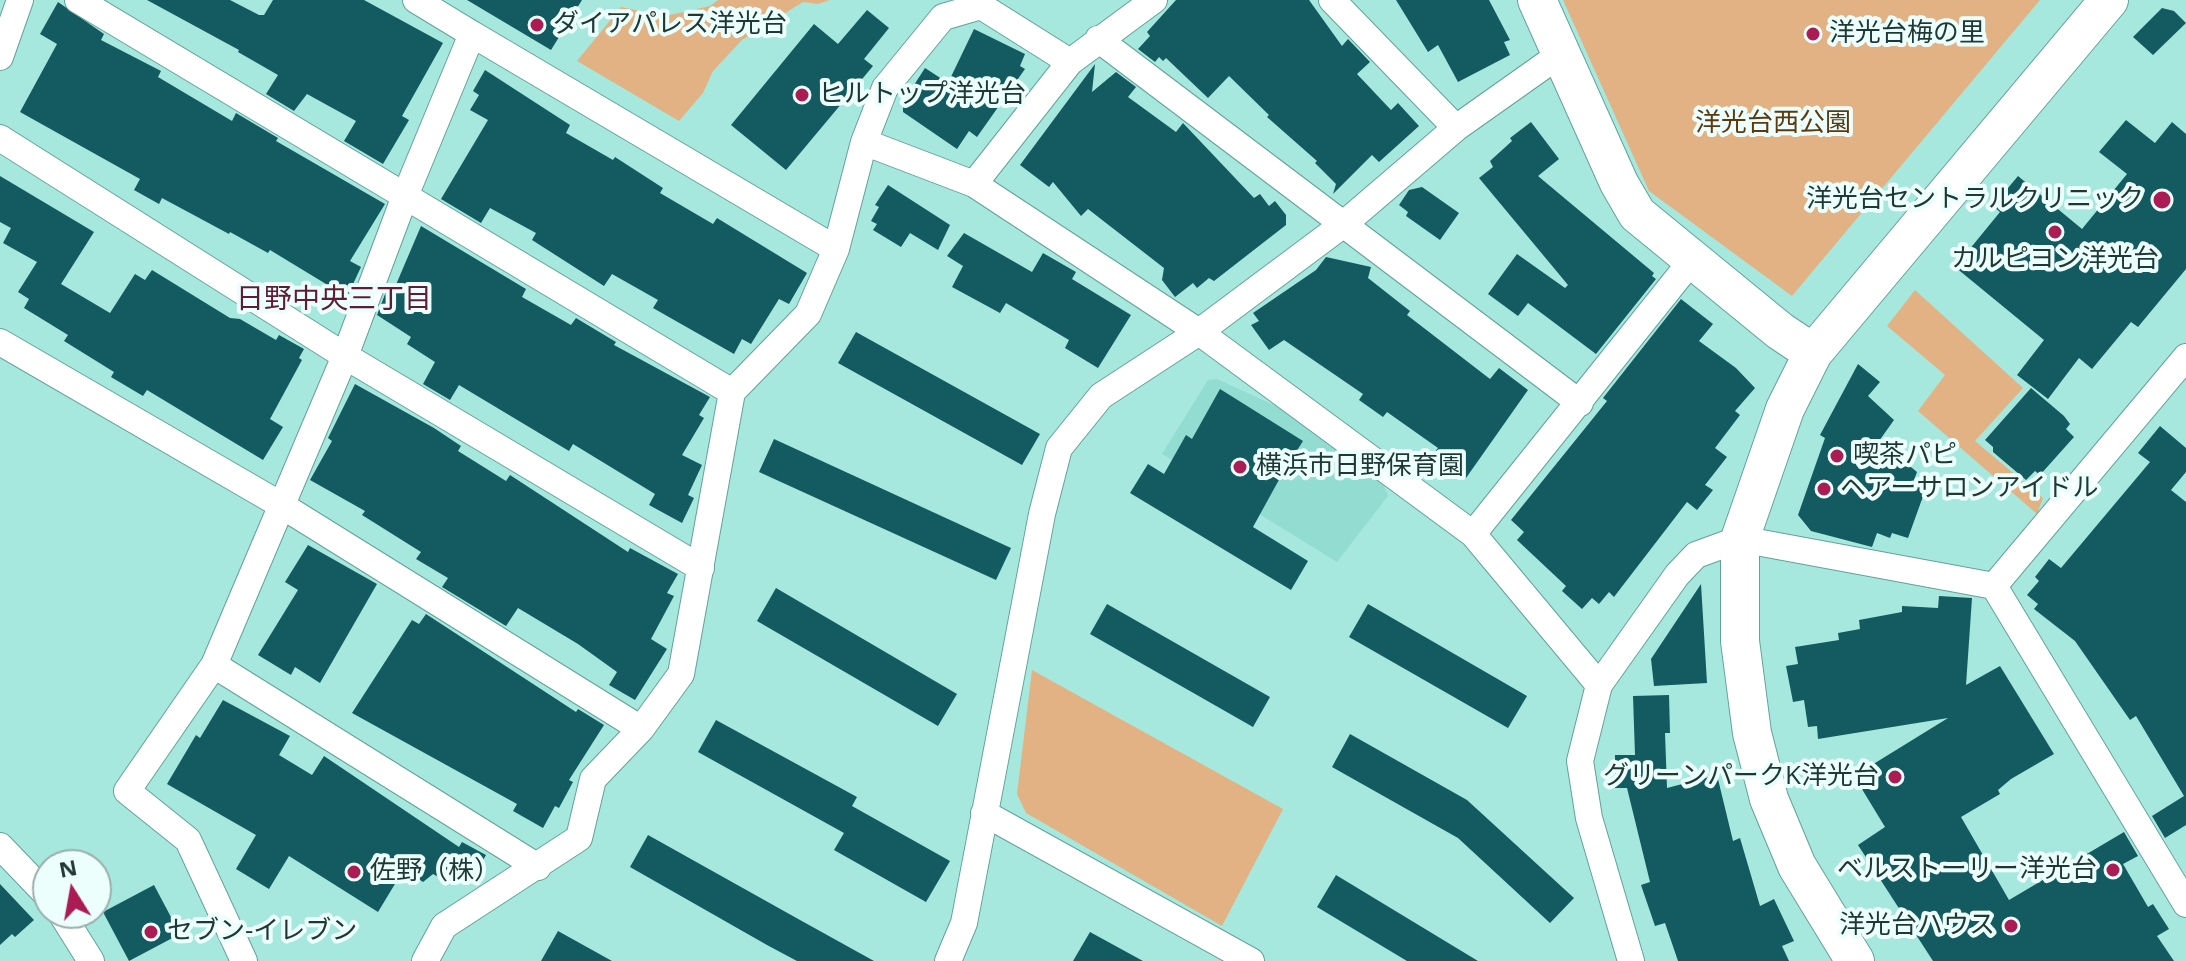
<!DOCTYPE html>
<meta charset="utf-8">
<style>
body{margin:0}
#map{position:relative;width:2186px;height:961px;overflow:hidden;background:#a7e8de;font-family:"Open Sans",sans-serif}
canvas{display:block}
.north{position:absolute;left:32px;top:849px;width:80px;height:80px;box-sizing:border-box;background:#ecfffc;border:2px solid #9aafac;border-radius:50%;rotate:349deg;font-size:22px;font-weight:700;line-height:32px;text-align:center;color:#1e3834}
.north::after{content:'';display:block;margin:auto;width:28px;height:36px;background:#ac1c54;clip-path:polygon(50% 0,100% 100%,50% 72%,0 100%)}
</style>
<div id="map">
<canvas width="2186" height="961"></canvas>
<div class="north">N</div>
</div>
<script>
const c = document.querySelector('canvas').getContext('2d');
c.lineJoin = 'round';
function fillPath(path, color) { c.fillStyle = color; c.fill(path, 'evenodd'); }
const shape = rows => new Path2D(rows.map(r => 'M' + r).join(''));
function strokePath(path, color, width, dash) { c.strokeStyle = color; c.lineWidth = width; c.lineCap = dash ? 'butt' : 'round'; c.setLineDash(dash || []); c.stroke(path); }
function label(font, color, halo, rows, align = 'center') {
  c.font = font + ' "Open Sans","Noto Sans JP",sans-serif'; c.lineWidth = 8; c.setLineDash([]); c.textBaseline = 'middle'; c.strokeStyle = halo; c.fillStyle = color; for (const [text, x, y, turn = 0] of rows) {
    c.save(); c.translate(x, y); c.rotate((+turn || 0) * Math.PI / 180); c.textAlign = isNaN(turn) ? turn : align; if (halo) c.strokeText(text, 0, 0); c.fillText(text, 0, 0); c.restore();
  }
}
const built = shape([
 [1217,379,1302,418,1328,444,1381,478,1388,496,1337,562,1162,454,1208,380]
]);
const green = shape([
 [718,0,830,0,818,4,803,2,742,40,713,71,703,93,679,121,577,61,621,7,665,16,710,6],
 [1563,0,2040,0,1792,296,1649,191],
 [1915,290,2023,388,1975,441,2043,498,2037,514,1918,411,1945,375,1887,326],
 [1032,670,1283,809,1222,926,1026,813,1017,794]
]);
const building = shape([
 [147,0,230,0,259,15,264,15,273,0,364,0,443,43,402,116,409,120,383,164,344,141,356,121,307,94,294,111,266,94,278,75,238,52,239,50],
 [467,0,582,0,551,50],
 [1176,0,1309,0,1342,46,1348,39,1370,62,1357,74,1391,110,1398,103,1419,126,1379,162,1372,155,1333,194,1336,184,1315,163,1317,161,1267,117,1269,115,1229,76,1208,98,1166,58,1163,61,1159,57,1155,62,1138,49,1150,36,1147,32],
 [1396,0,1489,0,1510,40,1504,42,1510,55,1458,82,1438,45,1428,52],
 [58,2,104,34,101,40,161,71,158,77,232,121,236,113,278,138,276,141,385,204,350,261,361,267,341,310,318,298,326,284,270,250,268,253,230,232,229,234,162,198,159,204,134,190,140,179,20,112,57,44,40,34],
 [2162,8,2174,11,2186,23,2153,55,2133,37],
 [867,10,889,28,864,59,873,66,786,170,731,125,814,24,838,44],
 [974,29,1025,54,1020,66,1025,69,977,137,969,131,957,149,903,112,903,102,925,68,948,83],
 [1095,64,1092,92,1116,72,1136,87,1128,97,1176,132,1183,123,1254,198,1260,194,1269,206,1275,201,1286,215,1286,225,1214,281,1209,278,1197,288,1193,283,1175,297,1162,280,1164,268,1088,209,1081,216,1053,182,1049,187,1020,165],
 [485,70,570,125,566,133,613,160,615,157,663,188,660,193,713,224,717,218,807,273,789,304,779,299,751,344,742,339,734,354,653,308,658,300,612,274,604,286,532,240,536,233,490,208,481,223,441,199,488,120,470,110,479,95,473,91],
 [2126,120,2155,143,2172,122,2186,134,2186,269,2138,327,2131,322,2092,369,2079,358,2048,399,2017,375,2044,340,1955,267,2000,212,1993,206,2018,176,2082,229,2127,174,2099,152],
 [1531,122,1559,159,1538,176,1654,273,1652,276,1656,279,1596,354,1528,303,1518,316,1488,294,1517,254,1565,288,1568,285,1479,178,1493,167,1490,161,1512,141,1510,138],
 [0,176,94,232,61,284,110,313,135,274,145,280,152,270,230,318,240,319,276,340,279,335,304,349,299,358,302,360,270,419,283,427,263,460,147,390,143,396,111,377,114,372,64,341,68,335,24,308,29,299,18,292,37,262,3,243,11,228,0,222],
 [888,185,950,225,938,250,910,233,901,247,873,230,877,224,871,221,879,207,875,205],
 [1422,187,1459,213,1440,240,1406,216,1408,212,1399,205,1409,190],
 [421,226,526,289,522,297,571,325,576,318,616,342,614,345,710,397,699,415,704,418,682,455,702,465,688,495,694,498,682,523,649,505,655,494,573,444,569,451,459,385,450,400,423,384,435,362,407,344,411,337,377,315,389,284,395,287],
 [964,233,1032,272,1043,253,1076,272,1072,279,1131,315,1098,368,1065,348,1069,340,1006,303,1000,313,952,287,963,266,947,256],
 [1326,257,1371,267,1368,278,1410,311,1407,315,1490,379,1499,368,1528,390,1466,478,1431,457,1438,448,1387,412,1383,417,1359,400,1363,394,1284,340,1269,350,1251,325,1259,321,1253,313,1316,270],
 [1681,299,1713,324,1699,341,1736,368,1755,388,1735,411,1740,415,1715,448,1727,457,1705,485,1713,490,1697,510,1687,502,1614,597,1609,592,1599,604,1592,598,1582,609,1562,591,1566,586,1517,540,1524,532,1511,520,1607,401,1603,398],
 [856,332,1040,434,1022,465,838,363],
 [1858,364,1880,382,1868,396,1894,420,1879,441,1917,472,1913,483,1926,488,1908,538,1892,533,1890,538,1877,533,1872,547,1811,531,1798,515,1825,438,1820,435],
 [355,384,434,428,461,446,458,451,506,481,510,475,628,552,630,548,678,574,667,593,674,596,651,639,667,649,635,700,609,685,617,672,578,644,518,608,506,626,442,587,448,578,416,559,421,552,362,515,365,511,310,480,332,441,328,438],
 [2031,388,2064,416,2070,424,2066,429,2074,437,2040,475,2035,471,2026,480,1993,452,1993,447,1985,440],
 [1220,389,1303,441,1296,452,1292,471,1280,478,1253,527,1308,561,1291,590,1130,493,1148,464,1164,474,1186,435,1192,439],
 [2160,426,2186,448,2186,472,2171,490,2186,502,2186,825,2165,838,2152,816,2184,796,2136,716,2130,720,2075,641,2034,609,2038,604,2027,595,2039,581,2035,577,2049,559,2061,568,2150,462,2138,453],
 [774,439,1011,548,996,580,759,472],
 [308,545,377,584,320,683,295,667,291,675,258,655,298,590,285,582],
 [1701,584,1707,683,1654,686,1651,659],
 [776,588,957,694,938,726,757,621],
 [1939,596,1972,598,1966,685,2000,666,2054,754,2011,779,1998,790,2000,794,1961,817,2009,900,2124,832,2138,856,2123,864,2148,907,2153,904,2169,929,2157,936,2174,961,1933,961,1858,845,1885,827,1854,776,1948,718,1818,739,1817,726,1808,727,1804,700,1793,702,1786,666,1798,664,1795,647,1839,640,1838,633,1860,629,1859,620,1902,612,1902,606,1938,608],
 [1107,604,1270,697,1253,727,1090,634],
 [1368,604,1527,696,1508,728,1349,637],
 [426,614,576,712,578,709,604,725,569,780,573,782,559,808,555,806,543,828,513,811,517,804,352,713,412,620,419,624],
 [1669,695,1670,733,1665,733,1667,788,1717,775,1733,841,1740,838,1760,906,1774,899,1794,941,1782,946,1789,961,1678,961,1665,923,1655,926,1641,885,1650,882,1627,788,1615,788,1615,755,1635,755,1633,696],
 [223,700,290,736,279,755,312,775,324,756,459,847,462,842,486,855,471,881,460,874,454,885,433,874,423,882,404,869,378,912,289,856,269,889,236,869,256,835,167,784,196,735,200,738],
 [716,720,857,797,852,806,950,861,926,902,834,850,844,833,698,752],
 [1350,734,1467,800,1574,898,1550,923,1458,838,1332,767],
 [648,835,800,920,874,961,797,961,767,945,630,867],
 [1336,875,1478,961,1407,961,1317,907],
 [0,884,34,920,15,937,12,934,0,945],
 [154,885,180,934,129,961,103,912],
 [558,931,612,961,541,961],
 [1090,932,1143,961,1073,961]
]);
const street = shape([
 [78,0,732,392],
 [416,0,472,34],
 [1154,0,1070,62,974,184,1199,332,1473,534,1693,259],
 [1332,0,1456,128],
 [1098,39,1580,403],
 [0,57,20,0],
 [0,138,345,356,701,568],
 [864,142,885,88,943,17,981,6,1070,62],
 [0,342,281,505,641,729],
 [1473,534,1599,685],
 [1994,586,2186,904],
 [214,665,538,867],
 [984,813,1251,961],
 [0,846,48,896],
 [61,913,91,961],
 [244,961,188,840,127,791,214,665,345,356,405,196,472,34,836,249],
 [425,961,444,926,579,838,593,779,641,729,681,674,732,392,808,314,836,249,864,142,974,184],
 [948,961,964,923,1042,514,1059,448,1101,396,1199,332,1345,223,1456,128,1562,53],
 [1631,961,1589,818,1580,761,1599,685,1677,575,1696,555,1740,539,1994,586,2186,357]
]);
const secondary = shape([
 [1537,0,1619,183,1637,214,1780,331,1813,353],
 [1855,961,1797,866,1769,799,1752,733,1740,641,1740,539,1785,409,1813,353,2109,0]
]);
const markers = [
 [537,25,8,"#ac1c54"],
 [1813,34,8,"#ac1c54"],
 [802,95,8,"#ac1c54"],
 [2162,200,10,"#ac1c54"],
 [2055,232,8,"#ac1c54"],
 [1837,456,8,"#ac1c54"],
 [1240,467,8,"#ac1c54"],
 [1824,489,8,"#ac1c54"],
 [1895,777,8,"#ac1c54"],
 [2113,870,8,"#ac1c54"],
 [354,872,8,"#ac1c54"],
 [2011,926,8,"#ac1c54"],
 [151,932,8,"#ac1c54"]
];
const poiNames = [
 ["ダイアパレス洋光台",553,25],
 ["洋光台梅の里",1829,34],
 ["ヒルトップ洋光台",818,95],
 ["洋光台セントラルクリニック",2144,200,"right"],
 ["カルピヨン洋光台",2055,260,"center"],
 ["喫茶パピ",1853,456],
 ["横浜市日野保育園",1256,467],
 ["ヘアーサロンアイドル",1840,489],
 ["グリーンパークK洋光台",1879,777,"right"],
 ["ベルストーリー洋光台",2097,870,"right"],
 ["佐野（株）",370,872],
 ["洋光台ハウス",1995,926,"right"],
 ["セブン-イレブン",167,932]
];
const parkNames = [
 ["洋光台西公園",1773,124]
];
const neighbourhoodNames = [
 ["日野中央三丁目",334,300]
];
fillPath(built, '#92dcd1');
fillPath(green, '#e2b284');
fillPath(building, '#135a61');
strokePath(street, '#63a299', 28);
strokePath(secondary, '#63a299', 40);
strokePath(street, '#fff', 26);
strokePath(secondary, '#fff', 38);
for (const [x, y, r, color] of markers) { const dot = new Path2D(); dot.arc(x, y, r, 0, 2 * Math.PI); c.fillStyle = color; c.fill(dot); strokePath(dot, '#ecfffc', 3); }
label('26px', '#1e3834', '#ecfffc', poiNames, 'left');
label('26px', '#5c3911', '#ecfffc', parkNames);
label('28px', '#601c32', '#ecfffc', neighbourhoodNames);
</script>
